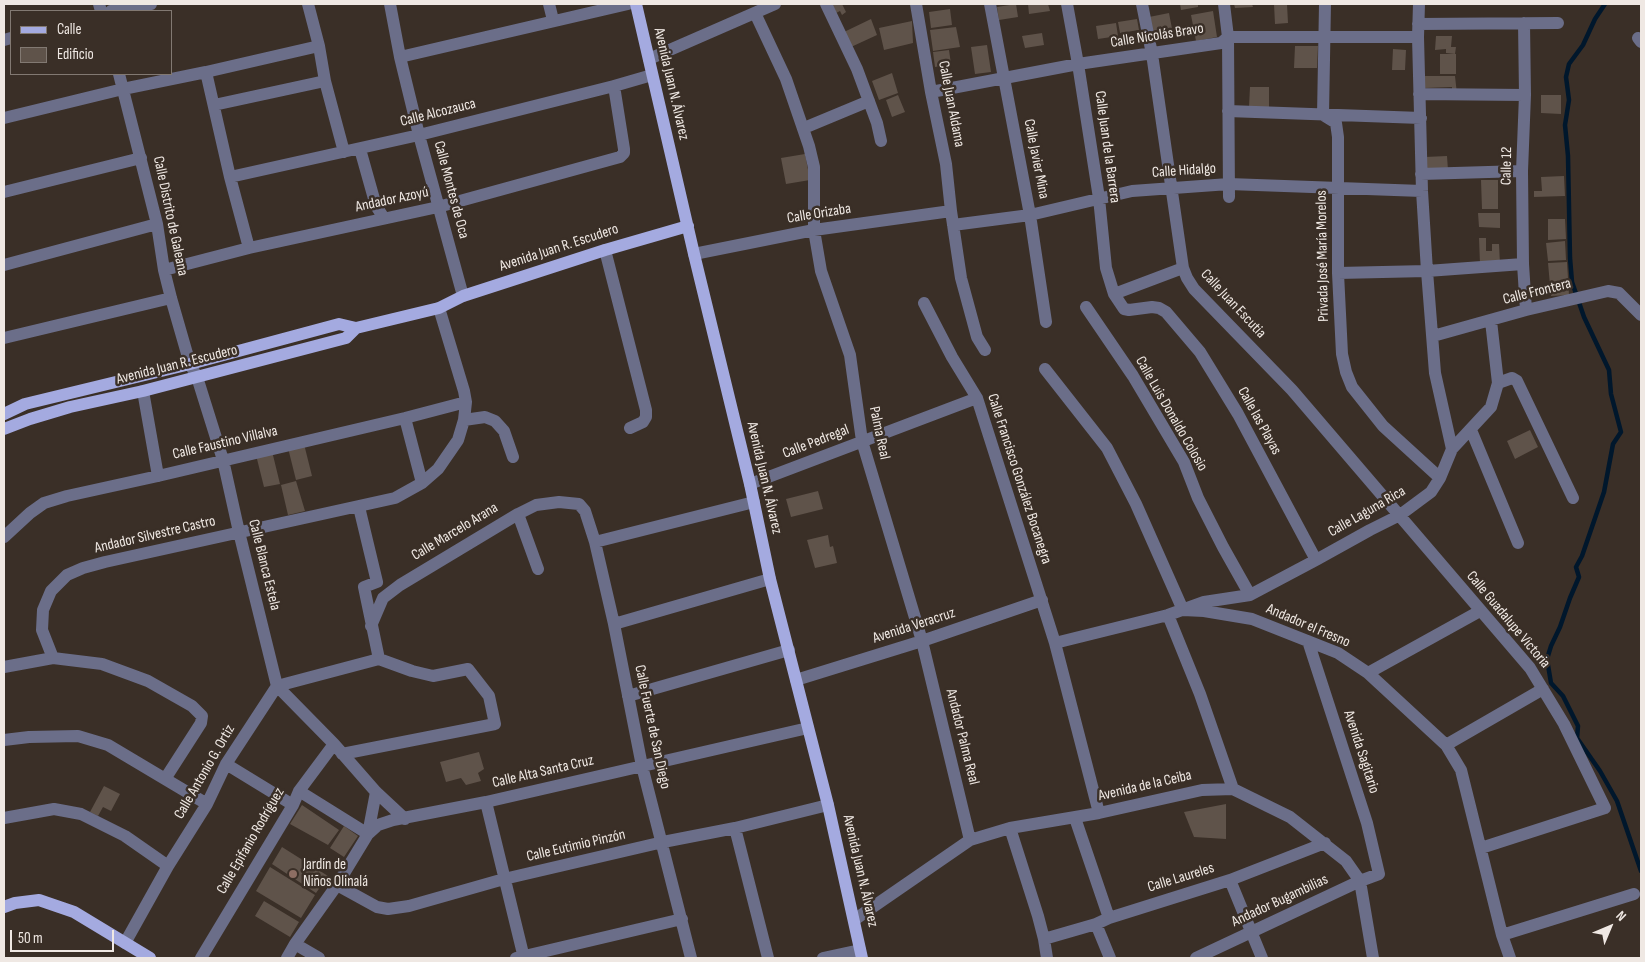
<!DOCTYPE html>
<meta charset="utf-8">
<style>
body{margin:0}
#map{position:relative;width:1645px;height:962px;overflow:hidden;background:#3a2f27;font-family:"Sofia Sans Condensed",sans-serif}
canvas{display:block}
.frame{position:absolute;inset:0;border:5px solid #efe8e3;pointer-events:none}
.legend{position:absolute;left:10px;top:10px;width:162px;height:65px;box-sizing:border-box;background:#3a2f27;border:1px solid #827972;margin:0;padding:6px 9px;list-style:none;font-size:15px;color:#efe8e3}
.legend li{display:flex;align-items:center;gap:10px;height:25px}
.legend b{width:25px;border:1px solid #827972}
.north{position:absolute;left:1585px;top:902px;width:50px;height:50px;-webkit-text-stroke:4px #3a2f27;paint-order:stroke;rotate:45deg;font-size:14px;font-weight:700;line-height:20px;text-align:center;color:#efe8e3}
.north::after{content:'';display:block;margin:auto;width:18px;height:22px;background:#efe8e3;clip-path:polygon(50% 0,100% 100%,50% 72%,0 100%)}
.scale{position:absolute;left:10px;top:930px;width:104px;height:22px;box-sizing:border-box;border:2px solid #efe8e3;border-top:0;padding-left:6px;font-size:15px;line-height:18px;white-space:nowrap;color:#efe8e3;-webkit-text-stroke:4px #3a2f27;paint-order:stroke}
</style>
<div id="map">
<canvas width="1645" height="962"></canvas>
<div class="frame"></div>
<ul class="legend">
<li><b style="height:6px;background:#a4aae0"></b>Calle</li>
<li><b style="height:14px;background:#5f534a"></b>Edificio</li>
</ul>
<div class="north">N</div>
<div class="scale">50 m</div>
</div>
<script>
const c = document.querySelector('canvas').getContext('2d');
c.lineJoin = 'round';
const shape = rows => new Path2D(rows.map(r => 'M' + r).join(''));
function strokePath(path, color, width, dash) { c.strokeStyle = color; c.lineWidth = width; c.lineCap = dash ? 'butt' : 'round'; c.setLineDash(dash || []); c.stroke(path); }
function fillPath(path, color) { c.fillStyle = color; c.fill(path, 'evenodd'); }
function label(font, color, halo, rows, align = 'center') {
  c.font = font + ' "Sofia Sans Condensed",sans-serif'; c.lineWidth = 5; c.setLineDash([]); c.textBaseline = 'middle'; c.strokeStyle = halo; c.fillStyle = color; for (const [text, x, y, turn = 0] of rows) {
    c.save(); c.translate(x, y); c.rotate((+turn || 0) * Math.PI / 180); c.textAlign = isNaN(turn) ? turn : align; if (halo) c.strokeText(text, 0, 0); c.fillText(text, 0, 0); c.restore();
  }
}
const stream = shape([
 [1605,4,1595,19,1583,45,1569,64,1566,77,1569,100,1565,125,1568,156,1570,258,1572,282,1584,317,1609,370,1611,394,1621,432,1613,444,1604,492,1582,556,1576,567,1579,577,1570,598,1560,627,1551,646,1547,659,1551,683,1563,696,1578,726,1577,738,1600,771,1617,801,1641,871]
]);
const building = shape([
 [829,4,842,4,846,12,842,15,840,11,834,14],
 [1016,4,1018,17,999,20,997,7],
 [1028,4,1048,4,1050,11,1029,14],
 [1180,4,1198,4,1198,7,1181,10],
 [1234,4,1252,4,1253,7,1235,8],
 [1274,4,1287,4,1288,23,1275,24],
 [950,9,952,25,931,28,929,12],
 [1213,11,1217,37,1196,41,1191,15],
 [1169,13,1173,34,1153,38,1149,17],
 [871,19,877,35,851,47,844,32],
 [1137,19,1139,30,1120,33,1118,22],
 [912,21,913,43,884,50,879,28],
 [1116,23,1118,36,1098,39,1096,26],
 [956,27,960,47,933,51,930,30],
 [1042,33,1044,45,1025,48,1022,36],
 [1436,36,1452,36,1451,47,1456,47,1455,54,1446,53,1446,49,1435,50],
 [987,45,991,72,975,74,971,47],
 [1295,46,1318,46,1317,68,1294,68],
 [1393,49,1406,50,1405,70,1392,70],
 [949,50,951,64,935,67,933,52],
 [1440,54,1456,54,1456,74,1440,74],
 [892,73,898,93,879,100,872,81],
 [1425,76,1455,76,1457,94,1452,94,1452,87,1425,88],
 [1250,87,1269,87,1269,107,1249,107],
 [898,95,905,112,892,117,886,100],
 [1541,95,1561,95,1561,114,1541,113],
 [805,154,810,180,786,184,781,158],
 [1447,156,1448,170,1425,170,1425,157],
 [1564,176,1565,196,1534,197,1534,191,1542,191,1541,177],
 [1481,180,1498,180,1498,209,1482,209],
 [1478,213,1500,213,1500,228,1479,227],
 [1548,219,1565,219,1566,239,1548,240],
 [1479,238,1486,238,1486,251,1492,251,1492,244,1499,244,1500,264,1480,264],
 [1565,241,1566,260,1548,261,1546,243],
 [1567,262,1569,295,1551,296,1548,263],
 [1530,430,1538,447,1515,459,1507,441],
 [304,444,312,476,296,480,288,448],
 [272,451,280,484,264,487,256,455],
 [296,481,305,511,288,515,281,485],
 [818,491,823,509,791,517,786,499],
 [828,535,830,547,833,546,837,563,815,568,807,540],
 [479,752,484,769,478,773,481,781,466,785,461,778,446,782,440,762],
 [104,786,120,794,111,811,103,807,98,816,90,812],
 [1226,804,1226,839,1194,837,1184,812],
 [302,805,339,830,328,845,290,824],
 [344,826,358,836,344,857,330,848],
 [282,847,328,876,316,893,272,864],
 [270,867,315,895,301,918,256,891],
 [264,901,299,922,290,937,255,916]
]);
const minor = shape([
 [99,4,101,11],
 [308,4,319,46,325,81,344,152],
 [390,4,400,57,419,135,463,296],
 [549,4,553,20],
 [826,4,857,69,877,123,881,141],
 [916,4,931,92,946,164,951,211,961,278,977,337,985,350],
 [990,4,1030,215,1046,322],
 [1067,4,1078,64,1099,198,1106,268,1114,294,1124,309,1129,310,1152,307,1159,308,1166,312,1200,352,1238,414,1316,560],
 [1142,4,1152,54,1183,268,1187,278,1194,289,1292,390,1530,668,1564,724,1605,808,1481,848],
 [1224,4,1228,37,1229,197],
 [1325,4,1323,115,1336,123,1338,137,1338,273,1342,354,1346,372,1352,387,1383,426,1440,478],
 [111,11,151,4],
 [755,13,786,79,809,146,814,167,814,230,821,271,850,355,862,441,922,641,970,840],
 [1524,23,1525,95,1522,171,1523,264,1526,310],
 [1418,24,1558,23],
 [1638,38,1641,42],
 [4,40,11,38],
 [400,57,628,4],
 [649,59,775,4],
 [206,72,230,177,249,248],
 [119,74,157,224,164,270,171,298,190,364,197,377,223,460,239,532,277,686,334,744,376,792,405,819],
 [931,92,1078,64,1221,43,1228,37,1418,37],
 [1419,94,1525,95],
 [214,105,325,81],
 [1228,111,1421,118],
 [4,118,123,89,206,72,319,46],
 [804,128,869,101],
 [360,149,376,206,384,218],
 [1421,174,1522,171],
 [230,177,419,135,614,86,652,75],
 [4,192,141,158],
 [953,225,1030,215,1132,191,1229,184,1422,191],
 [605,250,646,410,646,417,643,422,630,428],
 [694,254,814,230,951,211],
 [4,265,157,224],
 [164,270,249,248,438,207,620,157,624,153,624,149,614,86],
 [1338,273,1427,271,1523,264],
 [1114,294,1183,268],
 [924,303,952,357,977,398,1055,643,1099,813],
 [1086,307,1133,376,1184,462,1198,498,1223,547,1250,595],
 [1433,336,1526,310,1608,291,1619,293,1641,315],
 [4,338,171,298],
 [1045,369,1107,448,1136,504,1183,610,1204,611,1252,619,1338,653,1368,673,1446,745,1461,770,1502,935,1510,958],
 [1498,383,1512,378,1517,381,1573,498],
 [143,391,158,476],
 [405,418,422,483],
 [464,420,485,417,495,421,504,431,513,457],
 [1471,430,1518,543],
 [1452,449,1491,407,1498,383,1491,321],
 [750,484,977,398],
 [359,507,377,582,364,587,379,659],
 [518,514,538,569],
 [4,537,30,513,44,503,67,496,158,476,405,418,466,402],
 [595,542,754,502],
 [1168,615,1200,694,1233,789],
 [614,624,770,579],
 [371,626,383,598,400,585,518,514,536,505,559,502,579,504,585,511,595,542,614,624,642,766,691,958],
 [1055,643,1168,615,1204,602,1250,595,1316,560,1370,530,1400,515,1431,492,1440,478,1452,449,1435,373,1427,271,1422,191,1418,37,1419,4],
 [53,658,42,630,43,610,51,591,67,575,83,568,105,562,395,498,422,483,438,469,458,440,464,420,466,402,464,391,439,308],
 [4,667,53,658,102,664,148,681,192,706,202,716,201,723,165,779],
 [1368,673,1480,611],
 [796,680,922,641,1042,600],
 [628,696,789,650],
 [4,740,29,737,78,736,108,745,207,804],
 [1446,745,1543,689],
 [226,764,293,805],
 [299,791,368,834,378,825,393,820,486,802,808,728],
 [486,802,524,958],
 [4,818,54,809,81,814,125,836,168,866],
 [1075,818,1109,918],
 [735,828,768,958],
 [1010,828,1038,916,1044,939,1047,958],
 [1230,880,1262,958],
 [337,885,377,907,388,909,409,906,504,879,663,842,735,828,828,805],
 [854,920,970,840,1010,828,1099,813,1202,790,1233,789,1290,817,1346,861,1360,881,1373,958],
 [1096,924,1110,958],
 [1502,935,1634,894],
 [1044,939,1096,924,1109,918,1230,880,1325,843],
 [125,943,168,866,207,804,226,764,277,686,379,659,412,671,433,676,468,669,489,696,495,724,342,754],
 [295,944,319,958],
 [201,958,293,805,299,791,334,744],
 [287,958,295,944,337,885,368,834,376,792],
 [516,958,682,919],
 [823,958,860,950],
 [1196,958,1360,881,1379,874,1367,823,1308,641]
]);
const major = shape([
 [636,4,694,254,750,484,770,579,828,805,862,958],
 [4,414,25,404,190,364,339,324,356,328,439,308,463,296,605,250,688,226],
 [4,429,30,419,70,407,143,391,346,338,356,328],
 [4,907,15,903,39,900,74,912,150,958]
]);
const markers = [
 [293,874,5,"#8d6e63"]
];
const streetNames = [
 ["Calle Nicolás Bravo",1157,36,-9],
 ["Avenida Juan N. Álvarez",671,84,77],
 ["Calle Juan Aldama",951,104,79],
 ["Calle Alcozauca",438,113,-14],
 ["Calle Juan de la Barrera",1107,147,82],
 ["Calle Javier Mina",1036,159,79],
 ["Calle 12",1507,166,-89],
 ["Calle Hidalgo",1184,171,-4],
 ["Calle Montes de Oca",451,190,75],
 ["Andador Azoyú",392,200,-12],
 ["Calle Orizaba",819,214,-9],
 ["Calle Distrito de Galeana",170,216,78],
 ["Avenida Juan R. Escudero",559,248,-18],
 ["Privada José María Morelos",1323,256,-91],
 ["Calle Frontera",1537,292,-14],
 ["Calle Juan Escutia",1233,304,47],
 ["Avenida Juan R. Escudero",177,365,-14],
 ["Calle Luis Donaldo Colosio",1171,414,60],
 ["Calle las Playas",1259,421,61],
 ["Palma Real",879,433,78],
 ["Calle Pedregal",816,442,-21],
 ["Calle Faustino Villalva",225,443,-13],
 ["Avenida Juan N. Álvarez",764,478,77],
 ["Calle Francisco González Bocanegra",1019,479,72],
 ["Calle Laguna Rica",1367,512,-30],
 ["Calle Marcelo Arana",455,532,-31],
 ["Andador Silvestre Castro",155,535,-13],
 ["Calle Blanca Estela",264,565,76],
 ["Calle Guadalupe Victoria",1508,620,50],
 ["Avenida Veracruz",914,626,-18],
 ["Andador el Fresno",1308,626,23],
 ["Calle Fuerte de San Diego",652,727,78],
 ["Andador Palma Real",962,737,76],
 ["Avenida Sagitario",1361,752,72],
 ["Calle Antonio G. Ortiz",205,772,-60],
 ["Calle Alta Santa Cruz",543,772,-13],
 ["Avenida de la Ceiba",1145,786,-13],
 ["Calle Epifanio Rodríguez",251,841,-60],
 ["Calle Eutimio Pinzón",576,846,-13],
 ["Avenida Juan N. Álvarez",860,871,77],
 ["Calle Laureles",1181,878,-17],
 ["Andador Bugambilias",1280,901,-25]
];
const poiNames = [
 ["Jardín de",303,865],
 ["Niños Olinalá",303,882]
];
strokePath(stream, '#00172c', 4.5);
fillPath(building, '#5f534a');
strokePath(minor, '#6b6e89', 12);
strokePath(major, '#a4aae0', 12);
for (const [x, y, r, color] of markers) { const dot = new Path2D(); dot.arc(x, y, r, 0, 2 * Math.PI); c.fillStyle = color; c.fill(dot); strokePath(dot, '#3a2f27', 2); }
label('15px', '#efe8e3', '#3a2f27', streetNames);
label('15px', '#efe8e3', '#3a2f27', poiNames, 'left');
</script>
